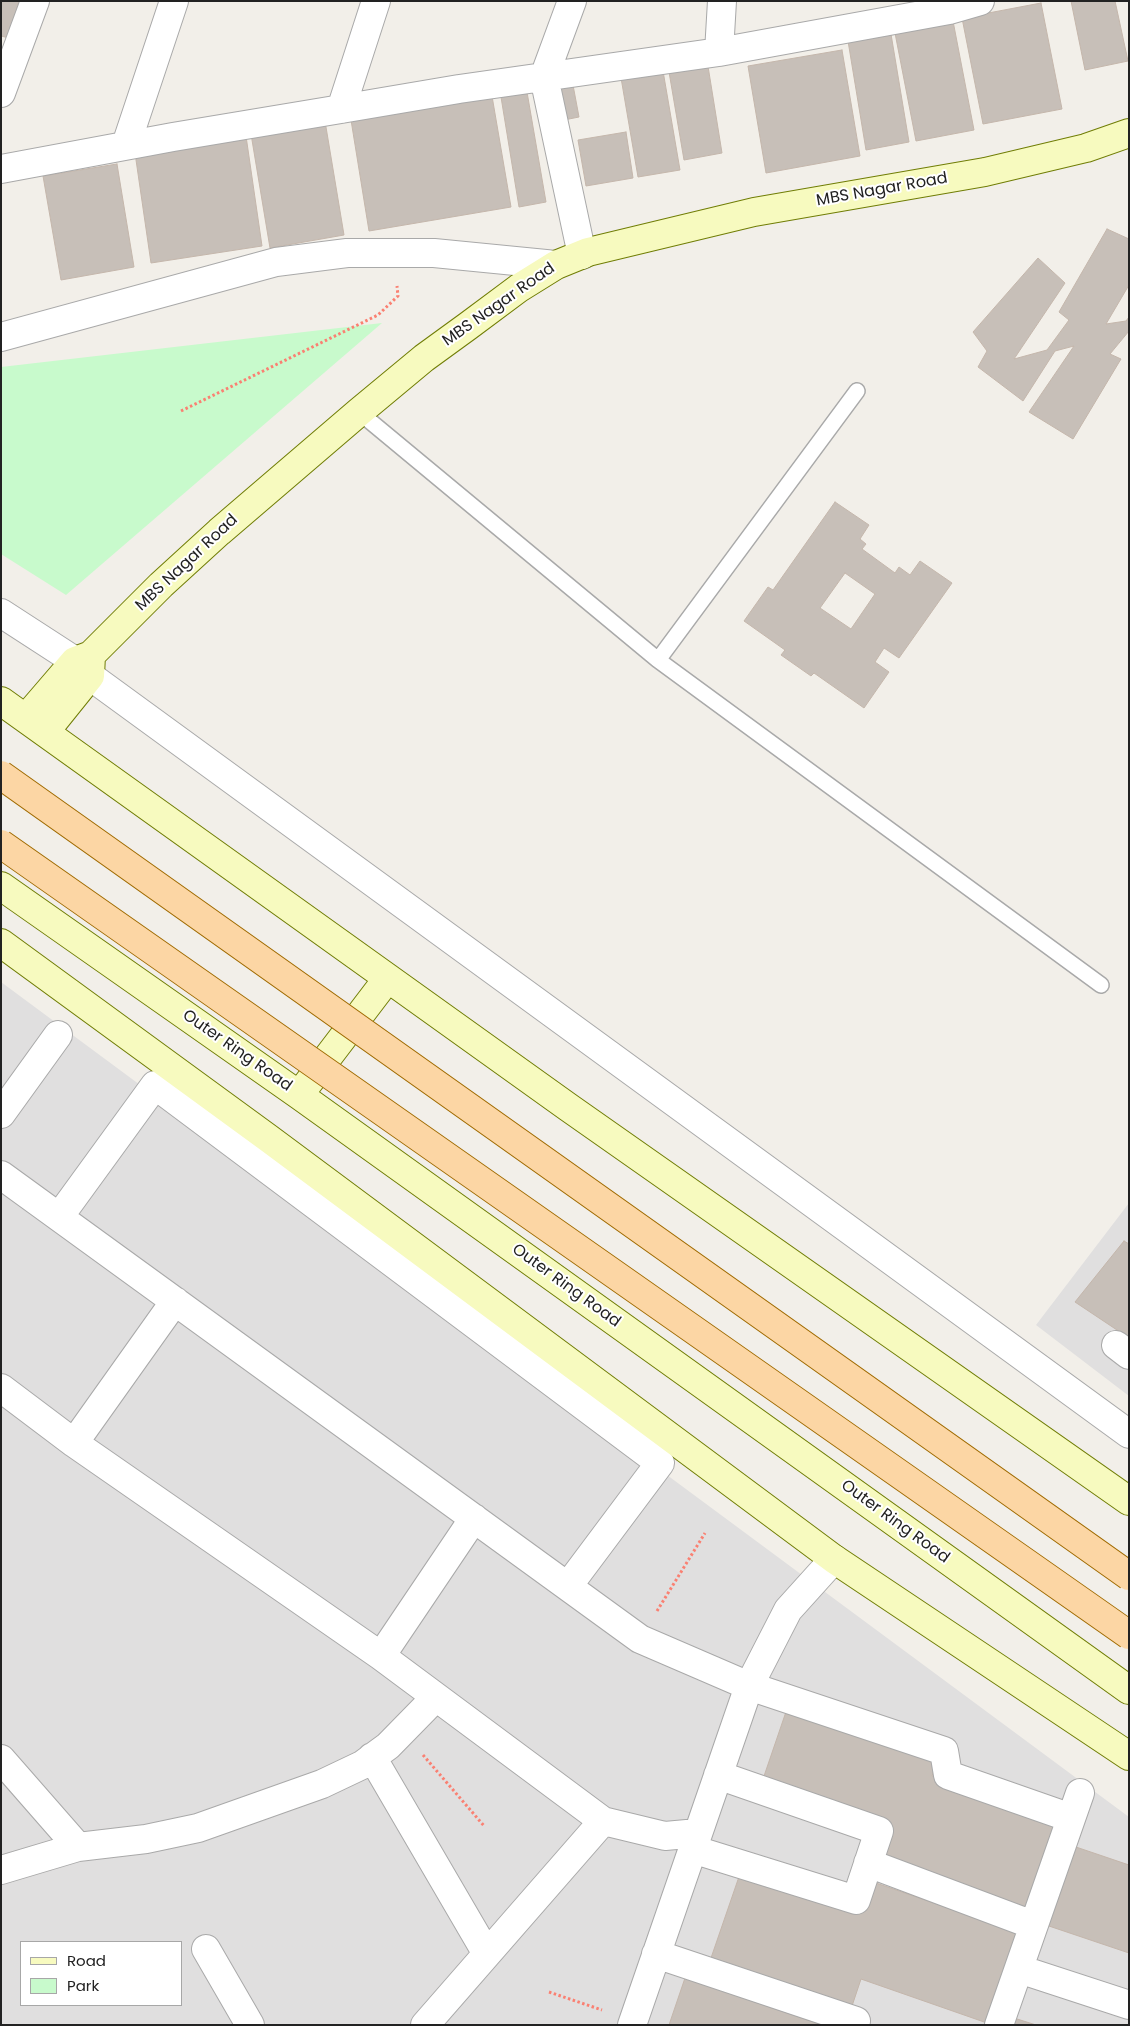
<!DOCTYPE html>
<style>
body{margin:0}
#map{position:relative;width:1130px;height:2026px;overflow:hidden;background:#f2efe9;font-family:Poppins,sans-serif}
canvas{display:block}
.frame{position:absolute;inset:0;border:2px solid #222;pointer-events:none}
.legend{position:absolute;left:20px;top:1941px;width:162px;height:65px;box-sizing:border-box;background:#fff;border:1px solid #a7a7a7;margin:0;padding:6px 9px;list-style:none;font-size:15px;color:#222}
.legend li{display:flex;align-items:center;gap:10px;height:25px}
.legend b{width:25px;border:1px solid #a7a7a7}
</style>
<div id="map">
<canvas width="1130" height="2026"></canvas>
<div class="frame"></div>
<ul class="legend">
<li><b style="height:6px;background:#f7fabf"></b>Road</li>
<li><b style="height:14px;background:#c8facc"></b>Park</li>
</ul>
</div>
<script>
const c = document.querySelector('canvas').getContext('2d');
c.lineJoin = 'round';
function fillPath(path, color) { c.fillStyle = color; c.fill(path, 'evenodd'); }
const shape = rows => new Path2D(rows.map(r => 'M' + r).join(''));
function strokePath(path, color, width, dash) { c.strokeStyle = color; c.lineWidth = width; c.lineCap = dash ? 'butt' : 'round'; c.setLineDash(dash || []); c.stroke(path); }
function label(font, color, halo, rows, align = 'center') {
  c.font = font + ' Poppins,sans-serif'; c.lineWidth = 4; c.setLineDash([]); c.textBaseline = 'middle'; c.strokeStyle = halo; c.fillStyle = color; for (const [text, x, y, turn = 0] of rows) {
    c.save(); c.translate(x, y); c.rotate((+turn || 0) * Math.PI / 180); c.textAlign = isNaN(turn) ? turn : align; if (halo) c.strokeText(text, 0, 0); c.fillText(text, 0, 0); c.restore();
  }
}
const residential = shape([
 [1,982,1129,1817,1129,2025,1,2025],
 [21,1942,181,1942,181,2005,21,2005],
 [1129,1203,1129,1396,1036,1325]
]);
const park = shape([
 [382,323,66,595,1,554,1,367]
]);
const building = shape([
 [1,1,19,1,9,38,1,36,1,1],
 [1071,1,1115,1,1128,61,1085,70,1071,1],
 [1041,3,1062,109,983,124,962,18,1041,3],
 [953,21,974,130,916,141,895,33,953,21],
 [891,34,909,142,866,150,848,41,891,34],
 [842,50,860,156,766,173,748,66,842,50],
 [707,60,722,153,684,160,668,66,707,60],
 [662,65,680,170,638,177,620,72,662,65],
 [573,85,579,117,559,121,553,88,573,85],
 [527,92,546,202,519,207,501,97,527,92],
 [492,96,511,207,369,231,351,120,492,96],
 [325,121,344,235,270,248,251,134,325,121],
 [626,132,633,178,586,186,578,140,626,132],
 [246,136,262,246,151,263,135,153,246,136],
 [117,164,134,267,61,280,43,176,117,164],
 [1107,229,1129,239,1129,285,1106,324,1126,321,1129,317,1129,331,1110,354,1121,359,1073,439,1029,412,1074,346,1055,351,1023,401,978,367,987,351,973,332,1038,258,1065,283,1014,359,1047,350,1069,320,1059,312,1107,229],
 [835,502,869,525,860,539,866,544,862,549,895,573,899,567,910,575,920,561,952,583,899,658,884,648,875,662,889,672,864,708,814,673,811,676,781,655,785,650,744,621,768,587,773,590,835,502],
 [845,573,875,594,851,629,820,608,845,573],
 [1124,1241,1129,1244,1129,1338,1075,1302,1124,1241],
 [789,1703,939,1755,932,1776,1059,1819,1028,1908,877,1856,887,1825,762,1782,789,1703],
 [1070,1845,1129,1865,1129,1953,1043,1924,1070,1845],
 [742,1868,863,1909,873,1882,1018,1932,987,2023,861,1979,852,2006,711,1958,742,1868],
 [685,1978,822,2025,669,2025,685,1978],
 [1014,2018,1036,2025,1012,2025,1014,2018]
]);
const path = shape([
 [181,411,378,315,398,296,397,286],
 [657,1611,705,1533],
 [423,1755,485,1827],
 [549,1992,602,2010]
]);
const lane = shape([
 [359,412,658,660,1101,985],
 [658,660,857,391]
]);
const street = shape([
 [572,1,544,77,582,255],
 [719,52,722,1],
 [1,93,35,1],
 [341,109,376,1],
 [126,145,174,1],
 [1,169,173,137,341,109,459,89,719,52,949,10,980,1],
 [1,337,276,262,347,253,434,253,556,265],
 [1,613,75,661,90,676,1129,1434],
 [1,1114,58,1035],
 [1,1175,640,1639,749,1686,944,1751,948,1775,1071,1818],
 [59,1217,155,1085,660,1463,568,1586],
 [1116,1345,1129,1355],
 [1,1388,74,1443,381,1656,603,1821,665,1836,698,1833],
 [74,1443,175,1301],
 [381,1656,474,1518],
 [372,1757,487,1954],
 [1,1759,78,1847],
 [692,1849,856,1900,879,1831,718,1775],
 [868,1863,1033,1925],
 [1,1870,78,1847,146,1839,198,1828,322,1784,362,1765,388,1746,436,1697],
 [206,1949,250,2025],
 [656,1954,856,2021],
 [1019,1969,1129,2005],
 [425,2025,603,1821],
 [632,2025,749,1686,788,1610,834,1559],
 [999,2025,1080,1793]
]);
const secondary = shape([
 [1,701,568,1107,1129,1501],
 [26,718,75,661,91,655,161,585,219,532,359,412,424,358,468,326,519,288,556,265,588,252,754,212,985,172,1086,148,1129,133],
 [45,732,90,676,91,655],
 [1,886,299,1095,1129,1690],
 [1,943,268,1138,834,1559,1129,1756],
 [299,1095,388,978]
]);
const primaryBridge = shape([
 [1,775,1129,1576],
 [1,844,1129,1635]
]);
const streetNames = [
 ["MBS Nagar Road",882,190,-10],
 ["MBS Nagar Road",499,305,-35],
 ["MBS Nagar Road",187,563,-43],
 ["Outer Ring Road",237,1051,35],
 ["Outer Ring Road",566,1286,36],
 ["Outer Ring Road",895,1522,36]
];
fillPath(residential, '#e0dfdf');
fillPath(park, '#c8facc');
fillPath(building, '#c7bfb8');
strokePath(building, '#c4b6ab', 1);
strokePath(lane, '#a9a9a9', 18);
strokePath(street, '#a9a9a9', 30);
strokePath(secondary, '#707d05', 30);
strokePath(path, '#fa8072', 3, [2.5, 2.5]);
strokePath(lane, '#fff', 15);
strokePath(street, '#fff', 28);
strokePath(secondary, '#f7fabf', 28);
strokePath(primaryBridge, '#a06b00', 30, []);
strokePath(primaryBridge, '#fcd6a4', 28);
label('16px', '#222', '#fff', streetNames);
</script>
